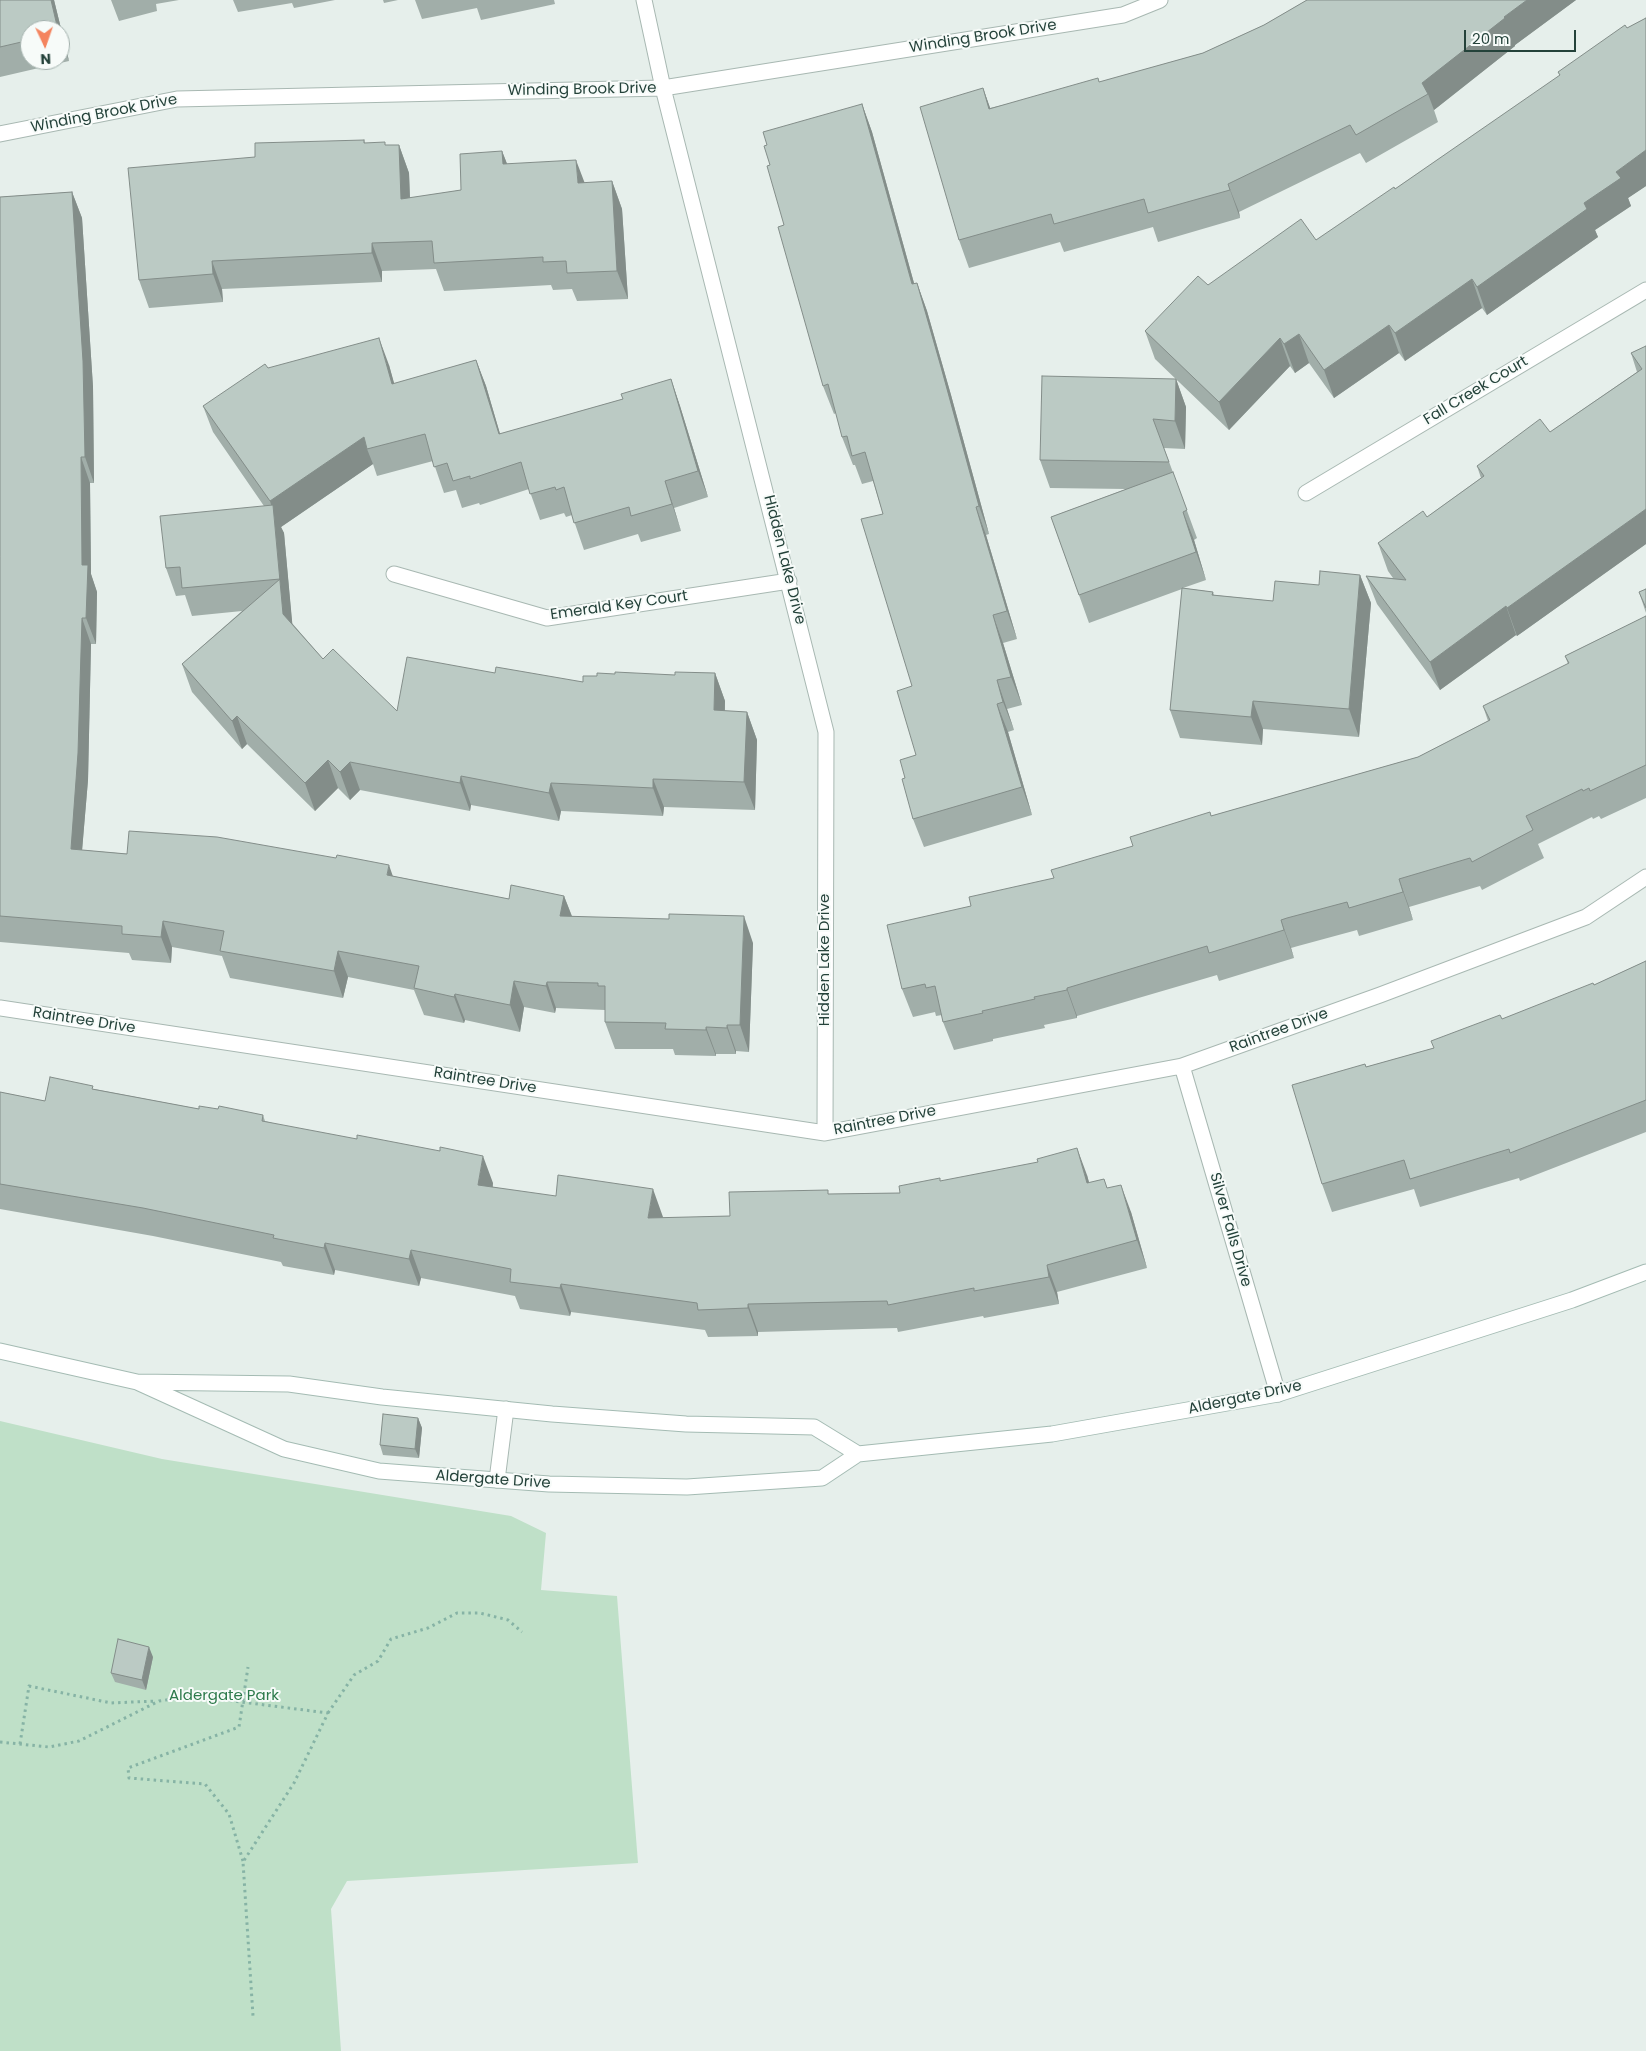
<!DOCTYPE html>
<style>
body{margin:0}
#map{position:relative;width:1646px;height:2051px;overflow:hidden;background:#e6efeb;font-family:Poppins,sans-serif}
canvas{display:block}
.north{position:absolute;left:20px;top:20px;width:50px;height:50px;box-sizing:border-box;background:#f7fbf9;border:1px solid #a3b1ad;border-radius:50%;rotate:177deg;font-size:14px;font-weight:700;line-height:20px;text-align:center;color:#24423a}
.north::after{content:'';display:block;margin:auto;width:18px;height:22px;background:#f4845f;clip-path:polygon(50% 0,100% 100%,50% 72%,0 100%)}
.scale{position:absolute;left:1464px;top:30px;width:112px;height:22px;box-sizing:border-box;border:2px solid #24423a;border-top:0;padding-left:6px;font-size:15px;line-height:18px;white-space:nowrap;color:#24423a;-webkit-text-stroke:4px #f7fbf9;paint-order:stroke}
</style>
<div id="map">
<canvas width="1646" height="2051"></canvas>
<div class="north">N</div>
<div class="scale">20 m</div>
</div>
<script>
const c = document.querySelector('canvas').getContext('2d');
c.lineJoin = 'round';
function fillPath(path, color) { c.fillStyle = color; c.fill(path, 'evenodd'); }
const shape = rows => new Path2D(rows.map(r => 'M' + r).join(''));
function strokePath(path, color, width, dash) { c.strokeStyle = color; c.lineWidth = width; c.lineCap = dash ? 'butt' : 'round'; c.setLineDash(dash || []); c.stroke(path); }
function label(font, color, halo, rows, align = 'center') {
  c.font = font + ' Poppins,sans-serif'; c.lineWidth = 4; c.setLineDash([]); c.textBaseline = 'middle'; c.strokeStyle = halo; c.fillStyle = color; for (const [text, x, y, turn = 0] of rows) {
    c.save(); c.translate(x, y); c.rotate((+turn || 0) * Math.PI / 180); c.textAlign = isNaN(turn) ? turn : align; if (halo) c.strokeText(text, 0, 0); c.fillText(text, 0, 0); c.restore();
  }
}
const green = shape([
 [0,1421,162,1459,511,1516,546,1533,541,1590,617,1596,638,1863,347,1881,331,1909,341,2051,0,2051]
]);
const path = shape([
 [328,1713,354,1675,378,1661,391,1639,428,1628,457,1613,480,1613,508,1620,522,1632],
 [0,1742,49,1747,79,1741,159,1701,194,1696,328,1713,294,1783,243,1862,253,2016],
 [20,1744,29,1686,111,1703,156,1701],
 [243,1861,229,1814,205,1784,129,1778,128,1768,239,1727,248,1667]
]);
const lane = shape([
 [497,1480,506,1409]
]);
const street = shape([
 [644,0,663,88,826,732,825,1133],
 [0,134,177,99,663,88,1123,15,1160,0],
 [1306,493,1646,290],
 [394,574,547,618,789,581],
 [0,1008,825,1133,1182,1066,1380,995,1586,917,1646,877],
 [1182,1066,1278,1394]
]);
const secondary = shape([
 [0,1351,137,1382,289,1384,382,1397,552,1414,686,1424,814,1427,858,1454],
 [137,1382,284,1449,379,1471,549,1484,687,1487,822,1478,858,1454,1052,1434,1278,1394,1572,1300,1646,1272]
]);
const wall = shape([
 [0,0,54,0,69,61,0,77],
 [30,30,60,30,60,60,30,60],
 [111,0,179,0,156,4,157,11,119,21],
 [233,0,335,0,294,8,292,3,238,12],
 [383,0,398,0,384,3],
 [415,0,554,0,555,4,481,20,477,8,422,19],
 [1307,0,1576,0,1515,45,1515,46,1434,110,1438,122,1366,163,1360,153,1239,212,1240,218,1158,242,1153,227,1064,252,1060,242,969,268,959,240,983,88,990,108,1100,82,1203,53,1264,25],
 [1646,18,1646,186,1628,198,1631,206,1595,230,1598,237,1487,315,1482,308,1405,361,1399,353,1334,398,1309,363,1295,373,1290,366,1229,430,1155,359,1145,331,1208,285,1316,240,1395,189,1560,76,1558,72,1627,28],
 [862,104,872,132,914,283,917,283,927,311,951,395,989,534,986,535,1017,639,1003,643,1022,705,1007,709,1014,730,1008,732,1032,815,924,847,913,819,905,778,916,755,912,686,883,514,873,481,862,484,855,465,853,465,842,437,836,413,834,414,823,386,784,225,767,145],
 [364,140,365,143,386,145,399,145,409,173,410,198,461,190,502,151,507,164,585,183,612,181,622,209,628,299,577,301,572,289,553,290,551,285,444,291,436,269,382,271,382,282,222,289,223,302,149,308,139,280,255,157],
 [72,192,82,218,93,387,94,483,90,483,91,574,97,592,96,644,91,644,88,780,82,850,393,876,509,899,564,896,572,916,753,943,749,1052,736,1051,736,1054,716,1054,716,1056,675,1055,673,1049,615,1049,605,1022,605,1010,556,1008,555,1013,524,1007,520,1032,465,1020,464,1023,424,1015,414,990,348,977,343,998,230,978,222,956,172,947,171,963,132,960,129,953,0,942,0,197],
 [1646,346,1646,544,1517,636,1516,635,1440,690,1377,604,1366,576,1393,578,1388,571,1378,543,1427,517,1481,478,1477,466,1550,432,1637,372,1631,353],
 [476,360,486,386,500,434,623,399,671,379,680,406,708,497,674,508,681,531,641,542,638,534,584,550,572,515,566,517,564,513,540,520,529,489,480,505,479,503,462,508,456,490,444,493,433,461,377,476,373,464,281,527,284,533,292,623,323,659,397,711,495,673,583,682,597,676,615,674,675,675,715,673,725,701,725,711,747,712,757,740,755,810,664,807,663,816,561,811,559,821,471,805,470,811,360,790,350,800,338,788,315,811,247,744,242,749,192,692,182,664,242,611,192,616,185,595,176,596,166,568,264,506,213,432,203,406,268,368,389,365,394,384],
 [1176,379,1186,407,1185,449,1164,448,1197,538,1194,540,1206,580,1183,588,1213,592,1214,595,1273,601,1319,585,1360,575,1371,603,1359,737,1263,729,1262,745,1180,738,1170,710,1182,589,1089,623,1051,517,1126,489,1050,488,1040,460],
 [1646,589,1646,613,1639,592],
 [1646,616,1646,798,1601,819,1599,816,1593,819,1592,817,1538,844,1544,858,1482,890,1480,886,1409,907,1413,920,1359,936,1357,930,1298,946,1291,948,1294,958,1219,981,1217,975,1077,1016,1077,1018,1044,1025,1045,1028,993,1039,993,1041,954,1050,943,1022,942,1015,936,1016,935,1012,913,1017,902,989,971,906,1054,878,1211,816,1418,757,1488,721,1483,706,1568,664,1565,656],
 [1646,961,1646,1132,1520,1181,1519,1178,1420,1207,1414,1189,1332,1212,1322,1184,1366,1067,1434,1048,1502,1019,1594,985],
 [94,1089,199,1109,218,1109,263,1115,265,1121,493,1183,493,1187,663,1217,662,1218,730,1216,829,1194,900,1193,941,1181,1087,1175,1089,1183,1104,1179,1107,1188,1131,1212,1147,1268,1057,1292,1059,1304,984,1318,983,1316,898,1332,897,1328,758,1332,758,1336,708,1337,705,1330,571,1312,570,1316,520,1309,515,1296,421,1278,419,1286,335,1270,334,1275,283,1266,281,1262,153,1236,0,1209,0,1092,45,1101],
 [418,1418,422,1428,419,1458,383,1455,380,1445],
 [153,1657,146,1690,115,1682,111,1673]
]);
const shadedWall = shape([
 [51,0,54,0,69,61,60,37,60,30,58,30],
 [1527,0,1576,0,1515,45,1515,46,1434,110,1428,94,1422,83,1504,17],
 [983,88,993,116,989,109],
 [862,104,872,132,922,312,912,284],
 [399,145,409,173,411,227,401,199],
 [1646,150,1646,186,1628,198,1631,206,1595,230,1598,237,1487,315,1477,287,1584,203,1616,172],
 [502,151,513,179,503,164],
 [576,160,587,189,578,183],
 [612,181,622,209,628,299,617,271],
 [1228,184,1239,212,1240,218,1230,190],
 [72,192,82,218,93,387,94,483,85,457],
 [372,243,382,271,382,282,372,253],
 [212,261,222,289,223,302,213,274],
 [1472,279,1482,308,1405,361,1395,333],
 [917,283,927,311,951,395,989,534,979,506],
 [1389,325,1399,353,1334,398,1324,370],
 [1299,334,1309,363,1295,373,1284,344],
 [379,338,389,365,402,411,392,384],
 [1280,338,1290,366,1229,430,1219,402],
 [476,360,486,386,508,461,499,434],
 [671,379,680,406,708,497,698,471],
 [1176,379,1186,407,1185,449,1175,421],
 [364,437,367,449,373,464,281,527,284,533,294,642,283,614,274,515,270,501],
 [81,457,90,483,91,574,97,592,96,644,86,618,82,565],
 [665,481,674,508,681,531,672,504],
 [976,507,986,535,1017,639,1007,611],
 [1646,509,1646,544,1517,636,1507,608],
 [1183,512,1194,540,1206,580,1196,552],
 [1360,575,1371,603,1359,737,1349,709],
 [1506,606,1516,635,1440,690,1430,662],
 [993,615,1003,643,1022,705,1011,677],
 [82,618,91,644,88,780,80,875,71,849],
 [715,673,725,701,724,738,714,710],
 [997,680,1007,709,1014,730,1003,702],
 [1253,701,1263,729,1262,745,1251,717],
 [997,704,1008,732,1032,815,1022,787],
 [747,712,757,740,755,810,744,782],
 [237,716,247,744,242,749,232,721],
 [328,760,338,788,315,811,305,783],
 [350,762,360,790,350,800,340,772],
 [461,776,471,805,470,811,460,783],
 [653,779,664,807,663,816,653,788],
 [551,783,561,811,559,821,549,793],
 [389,865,398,891,387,875],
 [1399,879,1409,907,1413,920,1403,892],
 [564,896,574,922,560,916],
 [744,916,753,943,749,1052,740,1025],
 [1281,920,1291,948,1294,958,1284,930],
 [163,921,172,947,171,963,161,937],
 [338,951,348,977,343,998,334,971],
 [514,981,524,1007,520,1032,510,1005],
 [547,982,556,1008,555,1013,546,986],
 [1067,988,1077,1016,1077,1018,1067,990],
 [455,994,465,1020,464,1023,454,997],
 [727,1025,736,1051,736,1054,727,1028],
 [706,1027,716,1054,716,1056,706,1030],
 [1077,1148,1087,1175,1097,1211,1087,1183],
 [483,1156,493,1183,488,1212,478,1185],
 [1121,1185,1131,1212,1147,1268,1137,1240],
 [653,1189,663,1217,658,1246,648,1218],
 [325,1243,335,1270,334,1275,324,1248],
 [411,1250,421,1278,419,1286,409,1259],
 [1047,1265,1057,1292,1059,1304,1049,1277],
 [561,1284,571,1312,570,1316,560,1288],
 [748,1304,758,1332,758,1336,748,1308],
 [418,1418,422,1428,419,1458,415,1449],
 [149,1647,153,1657,146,1690,142,1680]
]);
const building = shape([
 [0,0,51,0,58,30,30,30,30,40,0,47,0,0],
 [1307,0,1527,0,1504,17,1505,18,1422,83,1428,94,1356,135,1350,125,1228,184,1230,190,1148,213,1144,199,1054,224,1051,214,959,240,920,107,983,88,989,109,1098,78,1099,82,1203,53,1264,25,1307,0],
 [1646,18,1646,150,1616,172,1621,178,1584,203,1587,209,1477,287,1472,279,1395,333,1389,325,1324,370,1299,334,1284,344,1280,338,1219,402,1145,331,1198,276,1208,285,1301,219,1316,240,1394,187,1395,189,1560,75,1558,72,1625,25,1627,28,1646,18],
 [862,104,912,284,917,283,941,367,979,506,976,507,1007,611,993,615,1011,677,997,680,1003,702,997,704,1022,787,913,819,902,779,905,778,900,760,916,755,897,691,912,686,861,519,883,514,865,452,852,456,847,436,842,437,828,384,823,386,778,227,784,225,767,166,770,165,764,146,767,145,763,132,862,104],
 [364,140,364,143,385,142,385,145,399,145,401,199,461,190,460,154,502,151,503,164,576,160,578,183,612,181,617,271,567,273,566,261,543,262,543,257,434,263,432,241,372,243,372,253,212,261,213,274,139,280,128,168,255,157,255,143,364,140],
 [72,192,83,361,85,457,81,457,82,565,88,565,86,618,82,618,78,753,71,849,127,854,129,831,217,837,336,858,337,855,389,865,387,875,509,899,511,885,564,896,560,916,669,919,669,914,744,916,740,1025,727,1025,727,1028,706,1027,706,1030,665,1029,666,1023,605,1022,605,986,598,986,598,983,547,982,546,986,514,981,510,1005,455,994,454,997,414,988,419,966,338,951,334,971,220,951,224,931,163,921,161,937,122,934,122,926,0,916,0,197,72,192],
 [379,338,392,384,476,360,499,434,623,399,621,394,671,379,698,471,665,481,672,504,631,516,629,507,574,523,564,487,556,490,555,487,530,494,521,462,470,479,470,476,453,481,447,463,434,467,425,434,367,449,364,437,270,501,203,406,265,364,268,368,379,338],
 [1646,346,1646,509,1507,608,1506,606,1430,662,1366,576,1406,580,1378,543,1423,511,1427,517,1484,476,1477,466,1540,419,1550,432,1642,369,1631,353,1646,346],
 [1042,376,1176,379,1175,421,1153,419,1169,462,1040,460,1042,376],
 [1173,472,1187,510,1183,512,1196,552,1079,595,1051,517,1173,472],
 [273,505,283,614,323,659,333,649,397,711,407,657,495,673,496,667,583,682,583,676,597,676,597,673,615,674,615,672,675,675,675,672,715,673,714,710,747,712,744,782,653,779,653,788,551,783,549,793,461,776,460,783,350,762,340,772,328,760,305,783,237,716,232,721,182,664,280,579,182,588,180,567,166,568,160,516,273,505],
 [1320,571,1360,575,1349,709,1253,701,1251,717,1170,710,1182,588,1213,592,1212,595,1273,601,1275,581,1319,585,1320,571],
 [1646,589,1646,608,1639,592,1646,589],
 [1646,616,1646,765,1590,791,1589,788,1583,791,1582,789,1526,816,1533,830,1472,862,1470,858,1399,879,1403,892,1349,908,1347,902,1287,918,1281,920,1284,930,1209,953,1207,946,1067,988,1067,990,1034,997,1035,999,982,1011,983,1013,943,1022,935,986,926,988,925,984,902,989,887,925,971,906,969,897,1054,878,1051,870,1133,846,1130,837,1210,812,1211,816,1418,757,1490,720,1483,706,1569,663,1565,656,1646,616],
 [1646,961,1646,1100,1510,1153,1509,1149,1410,1179,1404,1160,1322,1184,1292,1085,1365,1064,1366,1067,1434,1048,1431,1041,1500,1015,1502,1019,1593,983,1594,985,1646,961],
 [50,1077,93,1086,92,1089,199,1109,199,1106,218,1109,219,1106,263,1115,262,1121,357,1139,357,1135,440,1151,440,1147,483,1156,478,1185,556,1196,558,1175,653,1189,648,1218,730,1216,729,1192,828,1190,828,1194,900,1193,899,1186,940,1178,940,1181,1038,1162,1037,1159,1077,1148,1087,1183,1104,1179,1107,1188,1121,1185,1137,1240,1047,1265,1049,1277,974,1291,974,1288,888,1305,887,1301,748,1304,748,1308,698,1310,697,1303,561,1284,560,1288,510,1282,511,1269,411,1250,409,1259,325,1243,324,1248,273,1238,274,1235,143,1208,0,1184,0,1092,45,1101,50,1077],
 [383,1414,418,1418,415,1449,380,1445,383,1414],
 [118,1639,149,1647,142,1680,111,1673,118,1639]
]);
const streetNames = [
 ["Winding Brook Drive",983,37,-9],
 ["Winding Brook Drive",582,90,-1],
 ["Winding Brook Drive",104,114,-11],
 ["Fall Creek Court",1476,391,-31],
 ["Hidden Lake Drive",784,560,76],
 ["Emerald Key Court",619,606,-8],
 ["Hidden Lake Drive",825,960,-90],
 ["Raintree Drive",84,1021,9],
 ["Raintree Drive",1279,1031,-20],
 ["Raintree Drive",485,1081,9],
 ["Raintree Drive",885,1121,-11],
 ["Silver Falls Drive",1230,1230,74],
 ["Aldergate Drive",1245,1398,-12],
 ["Aldergate Drive",493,1480,4]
];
const parkNames = [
 ["Aldergate Park",224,1696]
];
fillPath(green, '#bfe0c8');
strokePath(lane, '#a8b8b2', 17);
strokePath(street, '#a8b8b2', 17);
strokePath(secondary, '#a4bbb3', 17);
strokePath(path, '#86b3a5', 3, [2.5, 4]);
strokePath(lane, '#fff', 15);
strokePath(street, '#fff', 15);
strokePath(secondary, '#fff', 15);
fillPath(wall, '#a1aea9');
fillPath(shadedWall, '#838d89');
fillPath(building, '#bbcac4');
strokePath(building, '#838d89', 1);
label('15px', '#24423a', '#f7fbf9', streetNames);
label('15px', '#2d7a4b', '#f7fbf9', parkNames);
</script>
